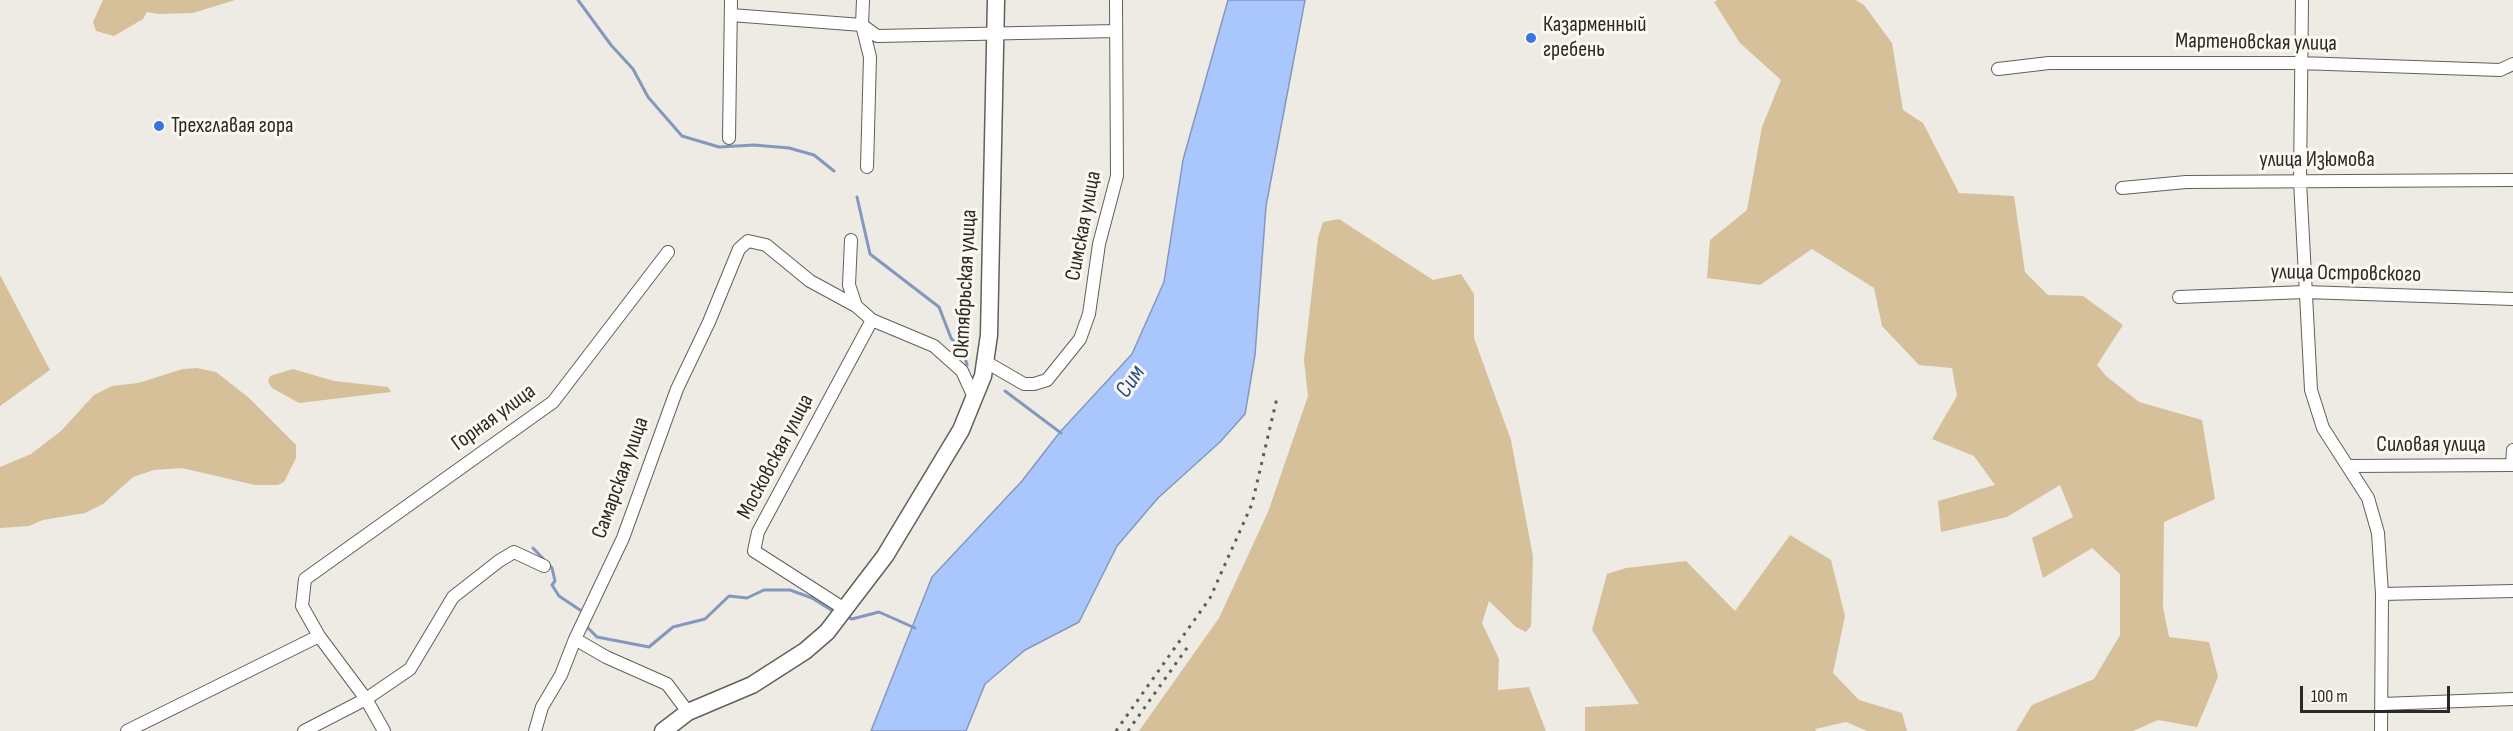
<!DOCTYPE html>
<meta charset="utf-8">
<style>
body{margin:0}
#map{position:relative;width:2513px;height:731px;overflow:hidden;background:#eeeae4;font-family:"Sofia Sans Condensed",sans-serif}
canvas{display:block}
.scale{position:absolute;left:2300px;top:686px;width:150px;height:27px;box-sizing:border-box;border:3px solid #2b2927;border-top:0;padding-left:8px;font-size:18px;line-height:21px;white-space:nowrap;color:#2b2927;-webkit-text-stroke:4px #fbf8f1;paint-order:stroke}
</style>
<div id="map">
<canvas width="2513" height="731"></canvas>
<div class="scale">100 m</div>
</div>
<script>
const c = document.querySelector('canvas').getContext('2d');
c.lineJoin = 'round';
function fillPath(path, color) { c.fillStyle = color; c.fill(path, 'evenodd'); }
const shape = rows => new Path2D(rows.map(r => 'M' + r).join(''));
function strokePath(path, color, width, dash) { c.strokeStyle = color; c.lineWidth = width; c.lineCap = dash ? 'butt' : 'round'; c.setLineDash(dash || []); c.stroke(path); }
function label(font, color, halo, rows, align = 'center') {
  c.font = font + ' "Sofia Sans Condensed",sans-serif'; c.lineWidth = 6; c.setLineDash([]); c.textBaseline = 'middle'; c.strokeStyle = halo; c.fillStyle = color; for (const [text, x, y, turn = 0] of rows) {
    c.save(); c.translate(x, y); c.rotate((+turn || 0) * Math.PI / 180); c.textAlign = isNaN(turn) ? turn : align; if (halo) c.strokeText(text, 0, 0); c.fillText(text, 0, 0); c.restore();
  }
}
const green = shape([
 [103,0,235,0,193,13,157,14,147,12,143,19,114,36,96,31,93,22],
 [1718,0,1856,0,1864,5,1892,43,1903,110,1923,123,1959,193,2014,196,2025,272,2048,295,2083,296,2123,325,2097,365,2106,376,2139,402,2202,420,2215,499,2164,522,2163,607,2169,637,2209,642,2218,677,2197,727,2158,720,2133,731,2016,731,2032,705,2094,679,2120,635,2120,574,2092,548,2043,578,2032,538,2073,517,2060,485,2007,517,1941,532,1938,501,1995,485,1974,456,1932,439,1957,396,1952,368,1919,365,1882,326,1874,288,1812,249,1760,285,1707,278,1710,240,1747,210,1762,127,1781,80,1740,43,1714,2],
 [1339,219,1433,280,1461,274,1474,294,1474,338,1511,440,1533,557,1531,626,1526,632,1516,627,1489,601,1482,623,1499,659,1498,690,1529,687,1546,731,1139,731,1219,618,1268,512,1308,396,1304,360,1318,238,1323,222],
 [0,275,50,370,0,406],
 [197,368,216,372,249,398,296,445,296,458,284,482,278,485,255,485,182,468,154,470,133,477,103,504,85,513,43,520,29,526,0,528,0,467,31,454,61,431,94,395,112,386,138,383,183,369],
 [293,369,334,381,388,387,391,392,299,403,272,388,268,382,270,376],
 [1790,535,1831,560,1845,616,1833,673,1859,700,1902,713,1907,731,1867,731,1846,722,1815,729,1816,731,1585,731,1585,707,1639,704,1592,630,1607,574,1626,568,1686,561,1735,611]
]);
const water = shape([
 [1228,0,1305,0,1266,206,1255,355,1245,414,1220,442,1158,498,1117,546,1079,622,1025,650,985,684,966,731,871,731,932,577,1022,481,1060,432,1132,354,1164,282,1183,160,1228,0]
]);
const stream = shape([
 [578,0,611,45,633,69,648,97,682,136,719,147,754,145,789,148,814,155,834,171],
 [857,197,870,254,939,307,951,338,964,354,967,365],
 [1005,391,1061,433],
 [533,548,552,568,555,581,552,585,559,596,583,612],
 [845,616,852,619,879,612,915,628],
 [586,626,597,637,649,647,673,627,705,619,729,596,747,598,764,590,790,590,812,598,836,613]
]);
const street = shape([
 [863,0,862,25,870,57,867,167],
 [2302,0,2300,181,2311,390,2323,428,2368,498,2378,533,2382,594,2381,731],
 [731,15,862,25,877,36,1116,31],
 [1998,69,2049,63,2300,63,2500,70,2513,64],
 [729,138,731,0],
 [2122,188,2186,182,2513,180],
 [851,240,849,285,856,306],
 [2179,297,2305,292,2513,299],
 [986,362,1024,384,1034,384,1047,380,1080,339,1089,314,1099,244,1117,176,1116,0],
 [2512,465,2513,450],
 [2349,466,2513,465],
 [2382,594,2513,591],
 [846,610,754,551,758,532,872,320],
 [319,636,302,606,305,579,553,402,668,252],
 [575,639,606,657,667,684,688,712],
 [2382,704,2513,699],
 [127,731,319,636,366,699,384,731],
 [304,731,366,699,410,669,453,597,499,561,514,552,544,566],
 [535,731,542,707,561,675,575,639,623,538,677,389,709,322,739,249,748,241,766,245,810,281,856,306,872,320,934,346,962,371,973,395]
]);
const secondary = shape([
 [663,731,688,712,752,685,805,651,827,632,885,556,961,430,983,376,989,335,996,0]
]);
const rail = shape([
 [1116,731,1210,598,1252,504,1277,398],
 [1128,731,1189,645]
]);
const markers = [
 [1531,38,6,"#3b73e2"],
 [159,126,6,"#3b73e2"]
];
const poiNames = [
 ["Казарменный",1543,25],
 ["гребень",1543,50],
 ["Трехглавая гора",171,126]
];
const streetNames = [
 ["Мартеновская улица",2256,43,1],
 ["улица Изюмова",2317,160],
 ["Симская улица",1084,226,-79],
 ["улица Островского",2346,274,1],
 ["Октябрьская улица",966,284,-87],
 ["Горная улица",494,418,-36],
 ["Силовая улица",2431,445],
 ["Московская улица",776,457,-62],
 ["Самарская улица",621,478,-70]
];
const waterNames = [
 ["Сим",1131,382,-56]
];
fillPath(green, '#d5c099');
fillPath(water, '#aac7fd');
strokePath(water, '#8498bd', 1.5);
strokePath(stream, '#8498bd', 3);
strokePath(street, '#63605a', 14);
strokePath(secondary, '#63605a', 19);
strokePath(street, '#fff', 12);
strokePath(secondary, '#fff', 16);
strokePath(rail, '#5f5d5a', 3, [3, 6]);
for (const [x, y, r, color] of markers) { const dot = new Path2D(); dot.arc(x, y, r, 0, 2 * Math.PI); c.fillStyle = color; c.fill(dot); strokePath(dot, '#fbf8f1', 2); }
label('22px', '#2b2927', '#fbf8f1', poiNames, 'left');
label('22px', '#2b2927', '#fbf8f1', streetNames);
label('italic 24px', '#2b4c8c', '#fbf8f1', waterNames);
</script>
